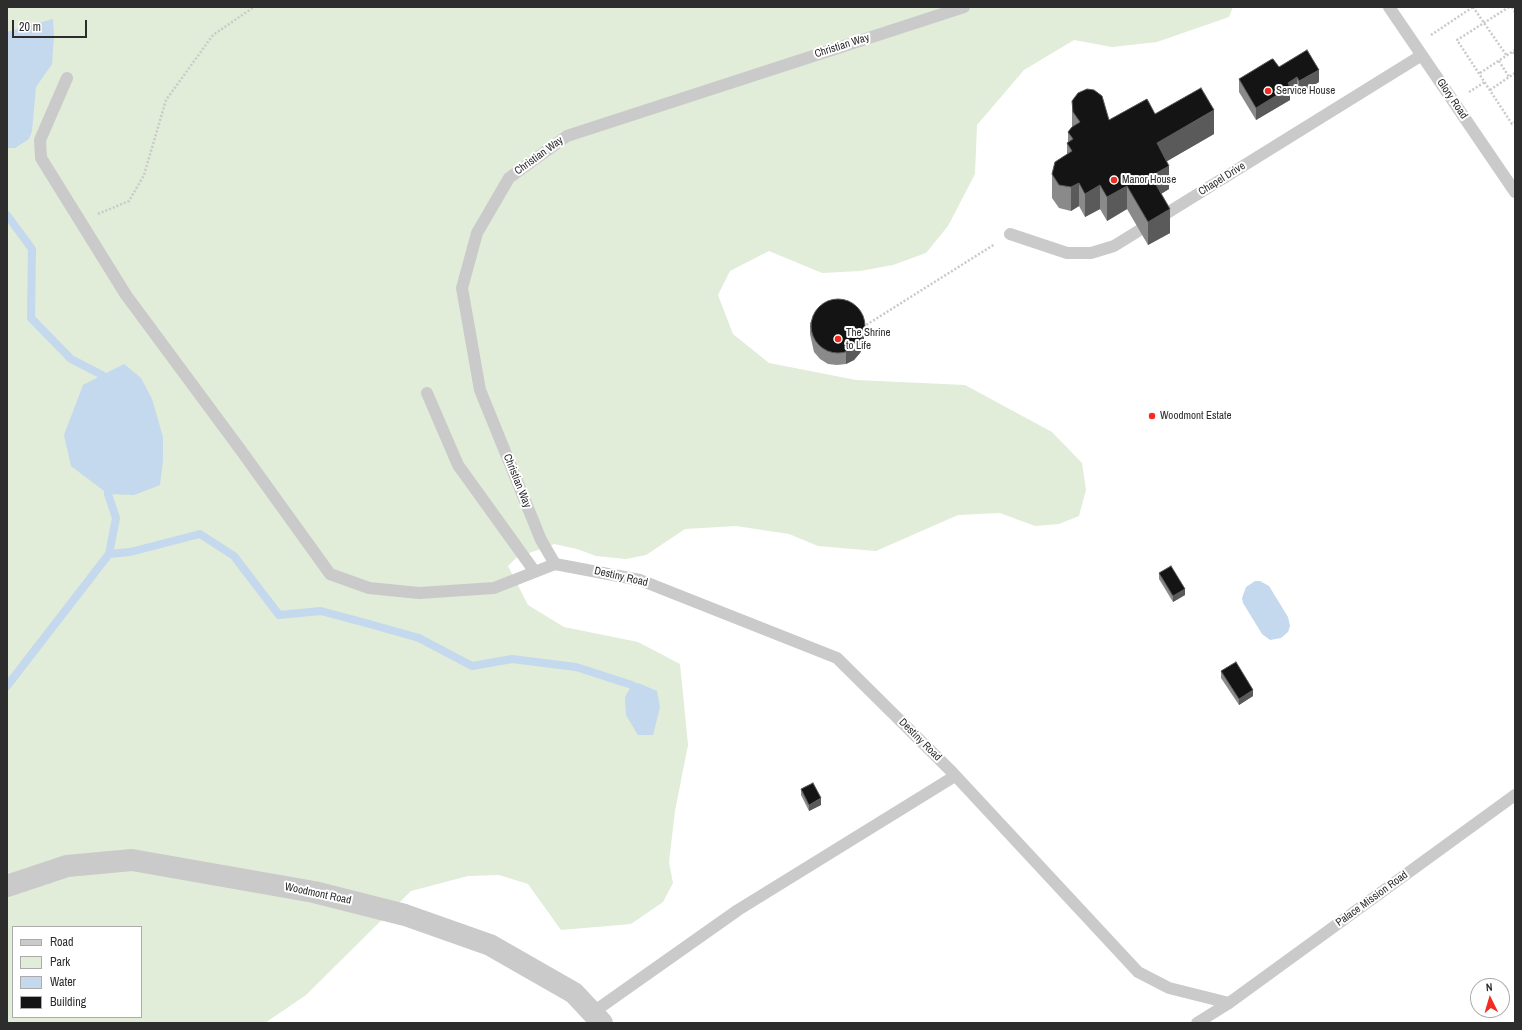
<!DOCTYPE html>
<style>
body{margin:0}
#map{position:relative;width:1522px;height:1030px;overflow:hidden;background:#fff;font-family:"Archivo Narrow",sans-serif}
canvas{display:block}
.frame{position:absolute;inset:0;border:8px solid #2d2d2d;pointer-events:none}
.legend{position:absolute;left:12px;top:926px;width:130px;height:92px;box-sizing:border-box;background:#fff;border:1px solid #ababab;margin:0;padding:5px 7px;list-style:none;font-size:12px;color:#2d2d2d}
.legend li{display:flex;align-items:center;gap:8px;height:20px}
.legend b{width:20px;border:1px solid #ababab}
.north{position:absolute;left:1470px;top:978px;width:40px;height:40px;box-sizing:border-box;background:#fff;border:1px solid #ababab;border-radius:50%;rotate:355deg;font-size:11px;font-weight:700;line-height:16px;text-align:center;color:#2d2d2d}
.north::after{content:'';display:block;margin:auto;width:14px;height:18px;background:#f32c21;clip-path:polygon(50% 0,100% 100%,50% 72%,0 100%)}
.scale{position:absolute;left:12px;top:20px;width:75px;height:18px;box-sizing:border-box;border:2px solid #2d2d2d;border-top:0;padding-left:5px;font-size:12px;line-height:14px;white-space:nowrap;color:#2d2d2d;-webkit-text-stroke:3px #fff;paint-order:stroke}
</style>
<div id="map">
<canvas width="1522" height="1030"></canvas>
<div class="frame"></div>
<ul class="legend">
<li><b style="height:5px;background:#cacaca"></b>Road</li>
<li><b style="height:11px;background:#e1ecd9"></b>Park</li>
<li><b style="height:11px;background:#c4d8ee"></b>Water</li>
<li><b style="height:11px;background:#141414"></b>Building</li>
</ul>
<div class="north">N</div>
<div class="scale">20 m</div>
</div>
<script>
const c = document.querySelector('canvas').getContext('2d');
c.lineJoin = 'round';
function fillPath(path, color) { c.fillStyle = color; c.fill(path, 'evenodd'); }
const shape = rows => new Path2D(rows.map(r => 'M' + r).join(''));
function strokePath(path, color, width, dash) { c.strokeStyle = color; c.lineWidth = width; c.lineCap = dash ? 'butt' : 'round'; c.setLineDash(dash || []); c.stroke(path); }
function label(font, color, halo, rows, align = 'center') {
  c.font = font + ' "Archivo Narrow",sans-serif'; c.lineWidth = 4; c.setLineDash([]); c.textBaseline = 'middle'; c.strokeStyle = halo; c.fillStyle = color; for (const [text, x, y, turn = 0] of rows) {
    c.save(); c.translate(x, y); c.rotate((+turn || 0) * Math.PI / 180); c.textAlign = isNaN(turn) ? turn : align; if (halo) c.strokeText(text, 0, 0); c.fillText(text, 0, 0); c.restore();
  }
}
const green = shape([
 [7,7,1233,7,1229,17,1157,42,1112,47,1074,40,1024,70,977,125,975,174,948,226,926,253,893,265,860,271,822,273,769,251,730,271,718,295,733,334,769,363,856,380,965,385,1052,432,1082,463,1086,490,1079,516,1059,524,1035,526,1000,513,958,515,876,551,818,546,789,534,736,526,685,529,646,555,626,559,596,556,577,549,554,544,516,558,508,566,528,605,564,627,638,642,680,664,688,745,675,811,669,862,673,883,663,902,631,924,561,930,528,884,499,875,468,876,411,891,306,995,265,1023,7,1023],
 [13,927,141,927,141,1017,13,1017]
]);
const water = shape([
 [53,19,54,36,52,64,36,87,32,131,29,139,15,148,7,148,7,32],
 [124,364,141,378,152,399,163,437,163,460,160,485,134,495,108,494,71,466,64,435,83,385],
 [1255,581,1260,581,1269,586,1288,617,1290,626,1288,632,1281,638,1270,640,1262,634,1243,603,1242,598,1246,587],
 [638,683,657,691,660,707,653,735,638,735,626,715,625,697,632,685]
]);
const stream = shape([
 [7,215,32,249,31,318,71,359,102,375,103,385],
 [108,484,108,494,116,518,109,554,130,552,200,534,234,556,279,615,321,611,373,625,419,638,472,666,512,659,576,667,632,685],
 [7,686,109,554]
]);
const path = shape([
 [1473,7,1507,56],
 [1509,7,1457,40,1512,124,1515,122],
 [1512,7,1515,12],
 [1431,35,1473,7],
 [1513,52,1515,55],
 [1499,61,1509,77],
 [1480,73,1515,50],
 [1490,90,1515,73],
 [1469,92,1485,82],
 [98,214,129,201,144,175,166,100,213,35,254,7],
 [863,327,995,244]
]);
const service = shape([
 [1389,7,1515,192],
 [67,78,40,140,41,158,126,295,240,449,330,574,369,588,419,593,494,588,555,564],
 [1010,234,1067,253,1091,253,1114,246,1422,55],
 [427,393,458,465,535,572],
 [555,564,541,540,480,390,462,288,477,233,509,178,567,136,964,7],
 [555,564,640,580,837,658,952,772,1138,972,1169,988,1229,1003],
 [592,1013,738,910,955,776],
 [1197,1023,1229,1003,1515,795]
]);
const minor = shape([
 [7,886,67,866,132,860,314,892,405,915,490,945,574,993,602,1023]
]);
const wall = shape([
 [1279,67,1319,82,1299,94,1297,90,1290,94,1290,100,1256,120,1239,92,1239,79],
 [1072,101,1109,120,1155,114,1214,134,1167,161,1169,189,1161,194,1170,233,1148,245,1127,209,1107,221,1100,209,1085,217,1079,206,1071,211,1059,208,1052,198,1052,174,1067,155,1067,143,1068,142,1068,132,1072,127],
 [810,322,864,345,860,353,854,360,846,364,837,365,828,364,820,359,814,352,810,334],
 [1159,573,1185,595,1173,602,1159,579],
 [1221,671,1253,696,1239,705,1221,678],
 [801,789,821,805,809,811,801,795]
]);
const shadedWall = shape([
 [1319,70,1319,82,1299,94,1299,81],
 [1297,77,1297,90,1290,94,1290,100,1256,120,1256,108,1288,83],
 [1214,110,1214,134,1157,167,1157,143],
 [1169,166,1169,189,1151,200,1151,176],
 [1079,183,1079,206,1071,211,1071,187],
 [1100,185,1100,209,1085,217,1085,194],
 [1127,186,1127,209,1107,221,1107,197],
 [1170,209,1170,233,1148,245,1148,222],
 [864,332,864,345,860,353,854,360,846,364,846,351],
 [1185,589,1185,595,1173,602,1173,596],
 [1253,690,1253,696,1239,705,1239,699],
 [821,798,821,805,809,811,809,805]
]);
const building = shape([
 [1307,50,1319,70,1299,81,1297,77,1288,83,1290,87,1256,108,1239,79,1272,59,1273,59,1279,67,1307,50],
 [1201,88,1214,110,1157,143,1169,166,1151,176,1170,209,1148,222,1127,186,1107,197,1100,185,1085,194,1079,183,1071,187,1059,185,1052,174,1055,162,1072,151,1067,143,1073,139,1068,132,1072,127,1080,122,1073,112,1072,101,1078,93,1087,89,1094,90,1102,96,1109,120,1147,99,1155,114,1201,88],
 '811 326a27 27 0 1 1 54 0a27 27 0 1 1-54 0Z',
 [1171,566,1185,589,1173,596,1159,573,1171,566],
 [1236,662,1253,690,1239,699,1221,671,1236,662],
 [813,783,821,798,809,805,801,789,813,783]
]);
const markers = [
 [1268,91,4,"#f32c21"],
 [1114,180,4,"#f32c21"],
 [838,339,4,"#f32c21"],
 [1152,416,4,"#f32c21"]
];
const streetNames = [
 ["Christian Way",842,46,-18],
 ["Glory Road",1452,99,56],
 ["Christian Way",539,156,-36],
 ["Chapel Drive",1222,179,-32],
 ["Christian Way",517,481,68],
 ["Destiny Road",621,577,13],
 ["Destiny Road",920,740,45],
 ["Woodmont Road",318,894,12],
 ["Palace Mission Road",1372,899,-36]
];
const poiNames = [
 ["Service House",1276,91],
 ["Manor House",1122,180],
 ["The Shrine",846,333],
 ["to Life",846,346],
 ["Woodmont Estate",1160,416]
];
fillPath(green, '#e1ecd9');
fillPath(water, '#c4d8ee');
strokePath(stream, '#c4d8ee', 8);
strokePath(path, '#cacaca', 2.5, [2, 2]);
strokePath(service, '#cacaca', 12);
strokePath(minor, '#cacaca', 22);
fillPath(wall, '#8a8a8a');
fillPath(shadedWall, '#5a5a5a');
fillPath(building, '#141414');
strokePath(building, '#5a5a5a', 1);
for (const [x, y, r, color] of markers) { const dot = new Path2D(); dot.arc(x, y, r, 0, 2 * Math.PI); c.fillStyle = color; c.fill(dot); strokePath(dot, '#fff', 1.5); }
label('11px', '#2d2d2d', '#fff', streetNames);
label('11px', '#2d2d2d', '#fff', poiNames, 'left');
</script>
